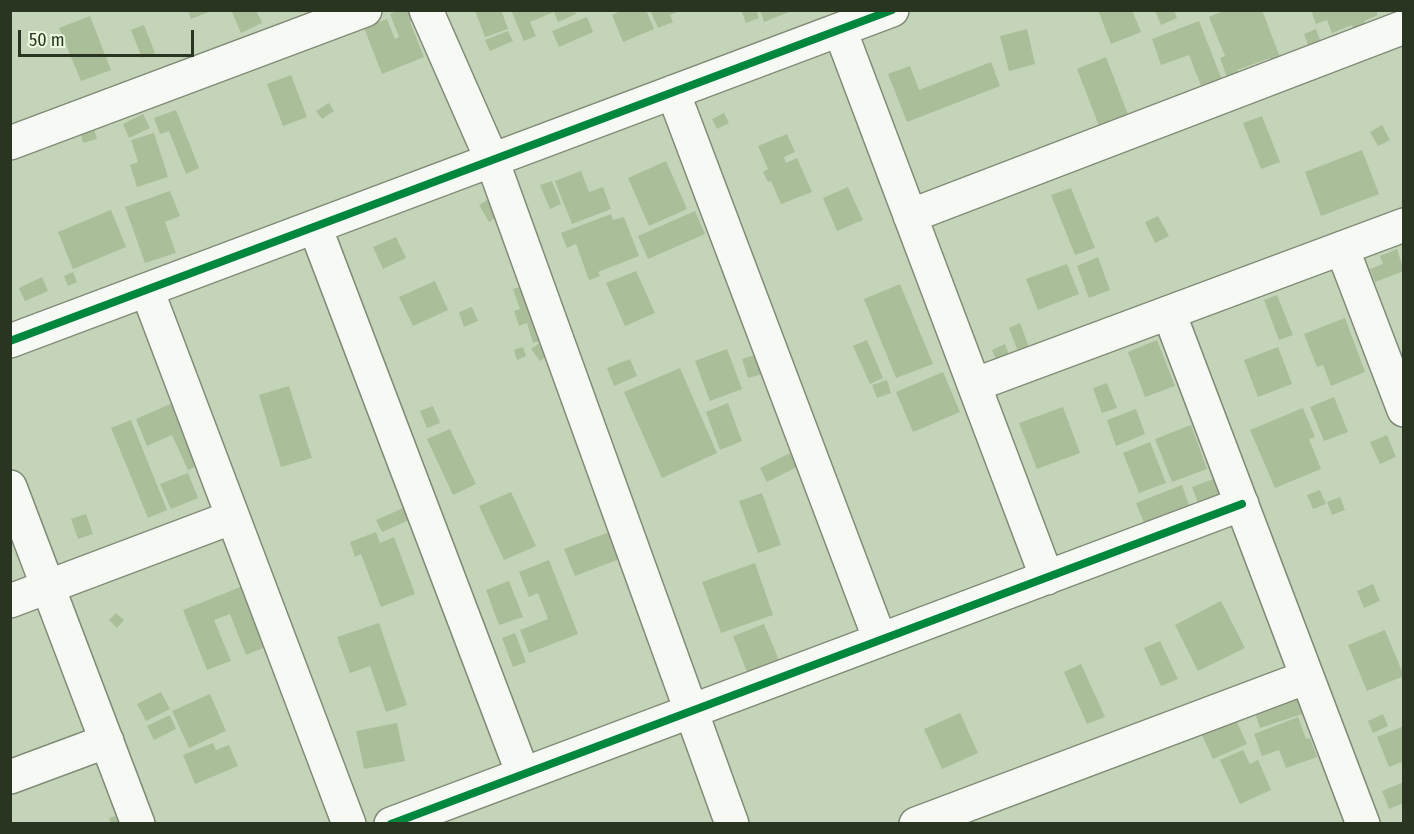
<!DOCTYPE html>
<style>
body{margin:0}
#map{position:relative;width:1414px;height:834px;overflow:hidden;background:#c4d4b8;font-family:"Fira Sans Condensed",sans-serif}
canvas{display:block}
.frame{position:absolute;inset:0;border:12px solid #2a3521;pointer-events:none}
.scale{position:absolute;left:18px;top:30px;width:176px;height:27px;box-sizing:border-box;border:3px solid #2a3521;border-top:0;padding-left:8px;font-size:18px;line-height:21px;white-space:nowrap;color:#2a3521;-webkit-text-stroke:4px #ecfae1;paint-order:stroke}
</style>
<div id="map">
<canvas width="1414" height="834"></canvas>
<div class="frame"></div>
<div class="scale">50 m</div>
</div>
<script>
const c = document.querySelector('canvas').getContext('2d');
c.lineJoin = 'round';
function fillPath(path, color) { c.fillStyle = color; c.fill(path, 'evenodd'); }
const shape = rows => new Path2D(rows.map(r => 'M' + r).join(''));
function strokePath(path, color, width, dash) { c.strokeStyle = color; c.lineWidth = width; c.lineCap = dash ? 'butt' : 'round'; c.setLineDash(dash || []); c.stroke(path); }
const building = shape([
 [188,10,211,10,211,11,191,19],
 [231,10,256,10,262,23,241,33],
 [399,10,414,10,418,19,410,22,424,57,382,74,364,28,387,19,395,39,399,37,390,14],
 [475,10,501,10,508,29,485,37],
 [511,10,574,10,576,14,558,22,554,12,530,22,536,36,524,41],
 [622,10,646,10,654,29,623,42,612,15],
 [650,10,680,10,680,11,670,15,673,22,658,28],
 [741,10,756,10,759,18,746,23],
 [760,10,792,10,792,11,764,22],
 [1098,10,1132,10,1141,32,1111,44],
 [1155,10,1174,10,1177,18,1161,25],
 [1225,10,1262,10,1281,60,1272,63,1270,58,1237,70,1241,79,1229,83,1220,58,1225,56,1209,17],
 [1311,10,1376,10,1378,15,1364,21,1366,25,1354,30,1352,25,1332,33,1327,20,1316,24],
 [90,16,111,70,81,81,59,28],
 [587,17,593,32,559,47,552,31],
 [1199,21,1222,80,1202,88,1189,55,1161,65,1152,39],
 [144,25,155,53,142,58,131,30],
 [1027,29,1035,64,1009,71,1000,36],
 [1316,29,1321,43,1309,48,1304,34],
 [508,31,513,41,490,51,485,40],
 [1106,57,1130,120,1101,131,1077,69],
 [991,62,1000,86,907,122,888,74,910,66,919,90],
 [291,75,307,117,283,126,267,84],
 [329,103,334,111,322,119,316,111],
 [176,110,199,168,186,174,169,131,160,134,154,118],
 [724,113,729,123,717,129,712,119],
 [143,114,150,128,129,138,123,124],
 [1262,116,1280,162,1261,169,1243,123],
 [93,125,97,139,83,143,80,129],
 [1382,125,1390,140,1378,146,1370,132],
 [154,133,168,177,137,187,130,165,138,162,131,140],
 [787,134,795,152,784,157,786,163,797,158,812,192,781,204,771,181,768,182,763,172,768,169,758,146],
 [1362,150,1379,194,1321,216,1305,172],
 [666,161,687,209,649,226,628,178],
 [581,171,589,192,603,187,611,209,572,224,555,181],
 [552,181,561,204,550,209,540,185],
 [848,187,863,220,837,231,823,198],
 [1071,188,1095,248,1075,255,1051,195],
 [170,191,180,216,165,222,176,253,145,263,125,207],
 [492,197,502,213,489,222,479,205],
 [111,210,126,247,73,269,58,232],
 [695,211,705,234,648,259,638,236],
 [611,214,613,220,624,217,639,256,598,272,600,276,589,280,576,244,567,248,561,233],
 [1158,216,1169,236,1155,243,1145,222],
 [396,237,406,258,383,269,373,247],
 [1397,249,1404,271,1375,282,1370,269,1383,264,1380,256],
 [1098,257,1110,290,1089,298,1077,266],
 [1067,264,1079,294,1038,310,1026,279],
 [636,271,655,313,625,326,606,283],
 [73,272,77,282,68,286,64,276],
 [42,277,48,291,25,301,19,288],
 [435,281,448,310,413,326,399,297],
 [900,284,933,364,896,378,864,299],
 [527,285,545,339,533,343,527,323,519,326,514,311,520,309,513,289],
 [1277,295,1293,335,1279,340,1264,300],
 [472,307,478,321,464,327,459,312],
 [1345,318,1365,372,1331,386,1323,365,1317,367,1304,334],
 [1020,323,1030,350,1019,354,1009,328],
 [544,340,553,352,540,361,531,349],
 [867,340,883,378,870,384,853,346],
 [1157,340,1175,386,1145,397,1128,352],
 [1005,344,1011,360,998,365,992,350],
 [523,347,526,356,517,360,514,350],
 [1278,347,1292,384,1258,397,1244,360],
 [727,349,742,389,710,401,695,361],
 [761,353,767,373,748,378,742,359],
 [630,359,637,376,614,386,607,368],
 [680,368,717,453,662,478,624,392],
 [943,372,960,412,913,432,896,392],
 [887,380,891,393,877,398,872,385],
 [1107,383,1117,408,1102,413,1093,388],
 [289,386,312,458,281,467,259,395],
 [1334,397,1348,432,1324,441,1310,407],
 [184,398,211,460,188,470,172,435,147,446,136,419],
 [728,403,742,441,720,450,706,412],
 [433,406,440,423,427,428,420,411],
 [1063,407,1080,453,1037,469,1019,423],
 [1303,408,1315,437,1309,439,1321,469,1275,488,1250,430],
 [1136,409,1145,434,1116,446,1107,420],
 [131,420,167,510,148,518,111,428],
 [1191,425,1207,469,1172,482,1155,439],
 [450,429,476,484,453,495,427,439],
 [1387,435,1396,457,1380,464,1370,442],
 [1150,442,1166,483,1139,493,1123,453],
 [790,453,797,467,767,482,760,468],
 [188,473,198,498,171,509,160,484],
 [1216,478,1222,494,1198,503,1192,487],
 [1182,485,1189,505,1144,523,1136,503],
 [1320,490,1326,504,1313,509,1307,495],
 [511,492,536,546,504,560,479,506],
 [762,493,781,545,758,553,739,501],
 [1340,497,1345,510,1332,515,1327,502],
 [410,505,416,517,382,532,376,520],
 [86,514,93,534,78,539,71,519],
 [612,531,622,558,575,576,564,549],
 [376,532,380,543,394,537,415,594,381,607,361,554,355,557,350,542],
 [549,560,578,634,529,653,520,630,548,619,538,593,529,597,519,572],
 [755,563,773,615,721,633,702,582],
 [509,581,523,617,499,625,486,590],
 [1373,584,1380,601,1364,608,1357,591],
 [243,586,268,646,246,655,230,614,214,620,231,661,207,670,183,610],
 [1221,601,1245,648,1198,671,1175,625],
 [116,613,124,620,117,628,109,620],
 [379,623,407,705,386,712,370,666,350,673,337,637],
 [764,624,779,660,747,672,733,636],
 [1385,630,1404,676,1367,691,1348,645],
 [515,633,526,662,513,667,502,638],
 [1160,641,1178,679,1161,686,1144,648],
 [1081,664,1105,717,1087,724,1064,672],
 [161,692,170,709,146,721,137,704],
 [1299,692,1305,713,1260,728,1253,707],
 [210,694,226,731,189,748,172,711],
 [960,713,978,753,942,769,924,729],
 [1383,714,1388,726,1373,733,1368,721],
 [170,715,176,729,154,740,147,726],
 [1298,717,1306,739,1310,738,1317,757,1286,768,1279,750,1262,756,1254,734],
 [1236,720,1247,744,1213,759,1202,735],
 [397,723,405,761,364,769,356,731],
 [1404,726,1404,761,1389,767,1377,737],
 [213,743,216,750,229,745,238,766,195,784,183,755],
 [1243,750,1250,764,1258,760,1271,790,1240,804,1220,760],
 [1404,782,1404,803,1389,809,1382,791],
 [128,812,131,824,111,824,109,818]
]);
const minor = shape([
 [426,10,492,160,732,824],
 [840,30,1047,578],
 [673,92,880,640],
 [10,143,365,10],
 [910,216,1404,27],
 [315,227,523,774],
 [1342,248,1404,410],
 [147,290,349,824],
 [1169,313,1363,824],
 [10,341,892,10],
 [974,385,1404,225],
 [10,487,138,824],
 [10,601,233,517],
 [10,777,107,741],
 [391,824,1242,504],
 [916,824,1307,677]
]);
const cycleway = shape([
 [10,341,892,10],
 [391,824,1242,504]
]);
fillPath(building, '#abbe9a');
strokePath(minor, '#808c77', 36);
strokePath(minor, '#f6f9f4', 33);
strokePath(cycleway, '#00873e', 8);
</script>
